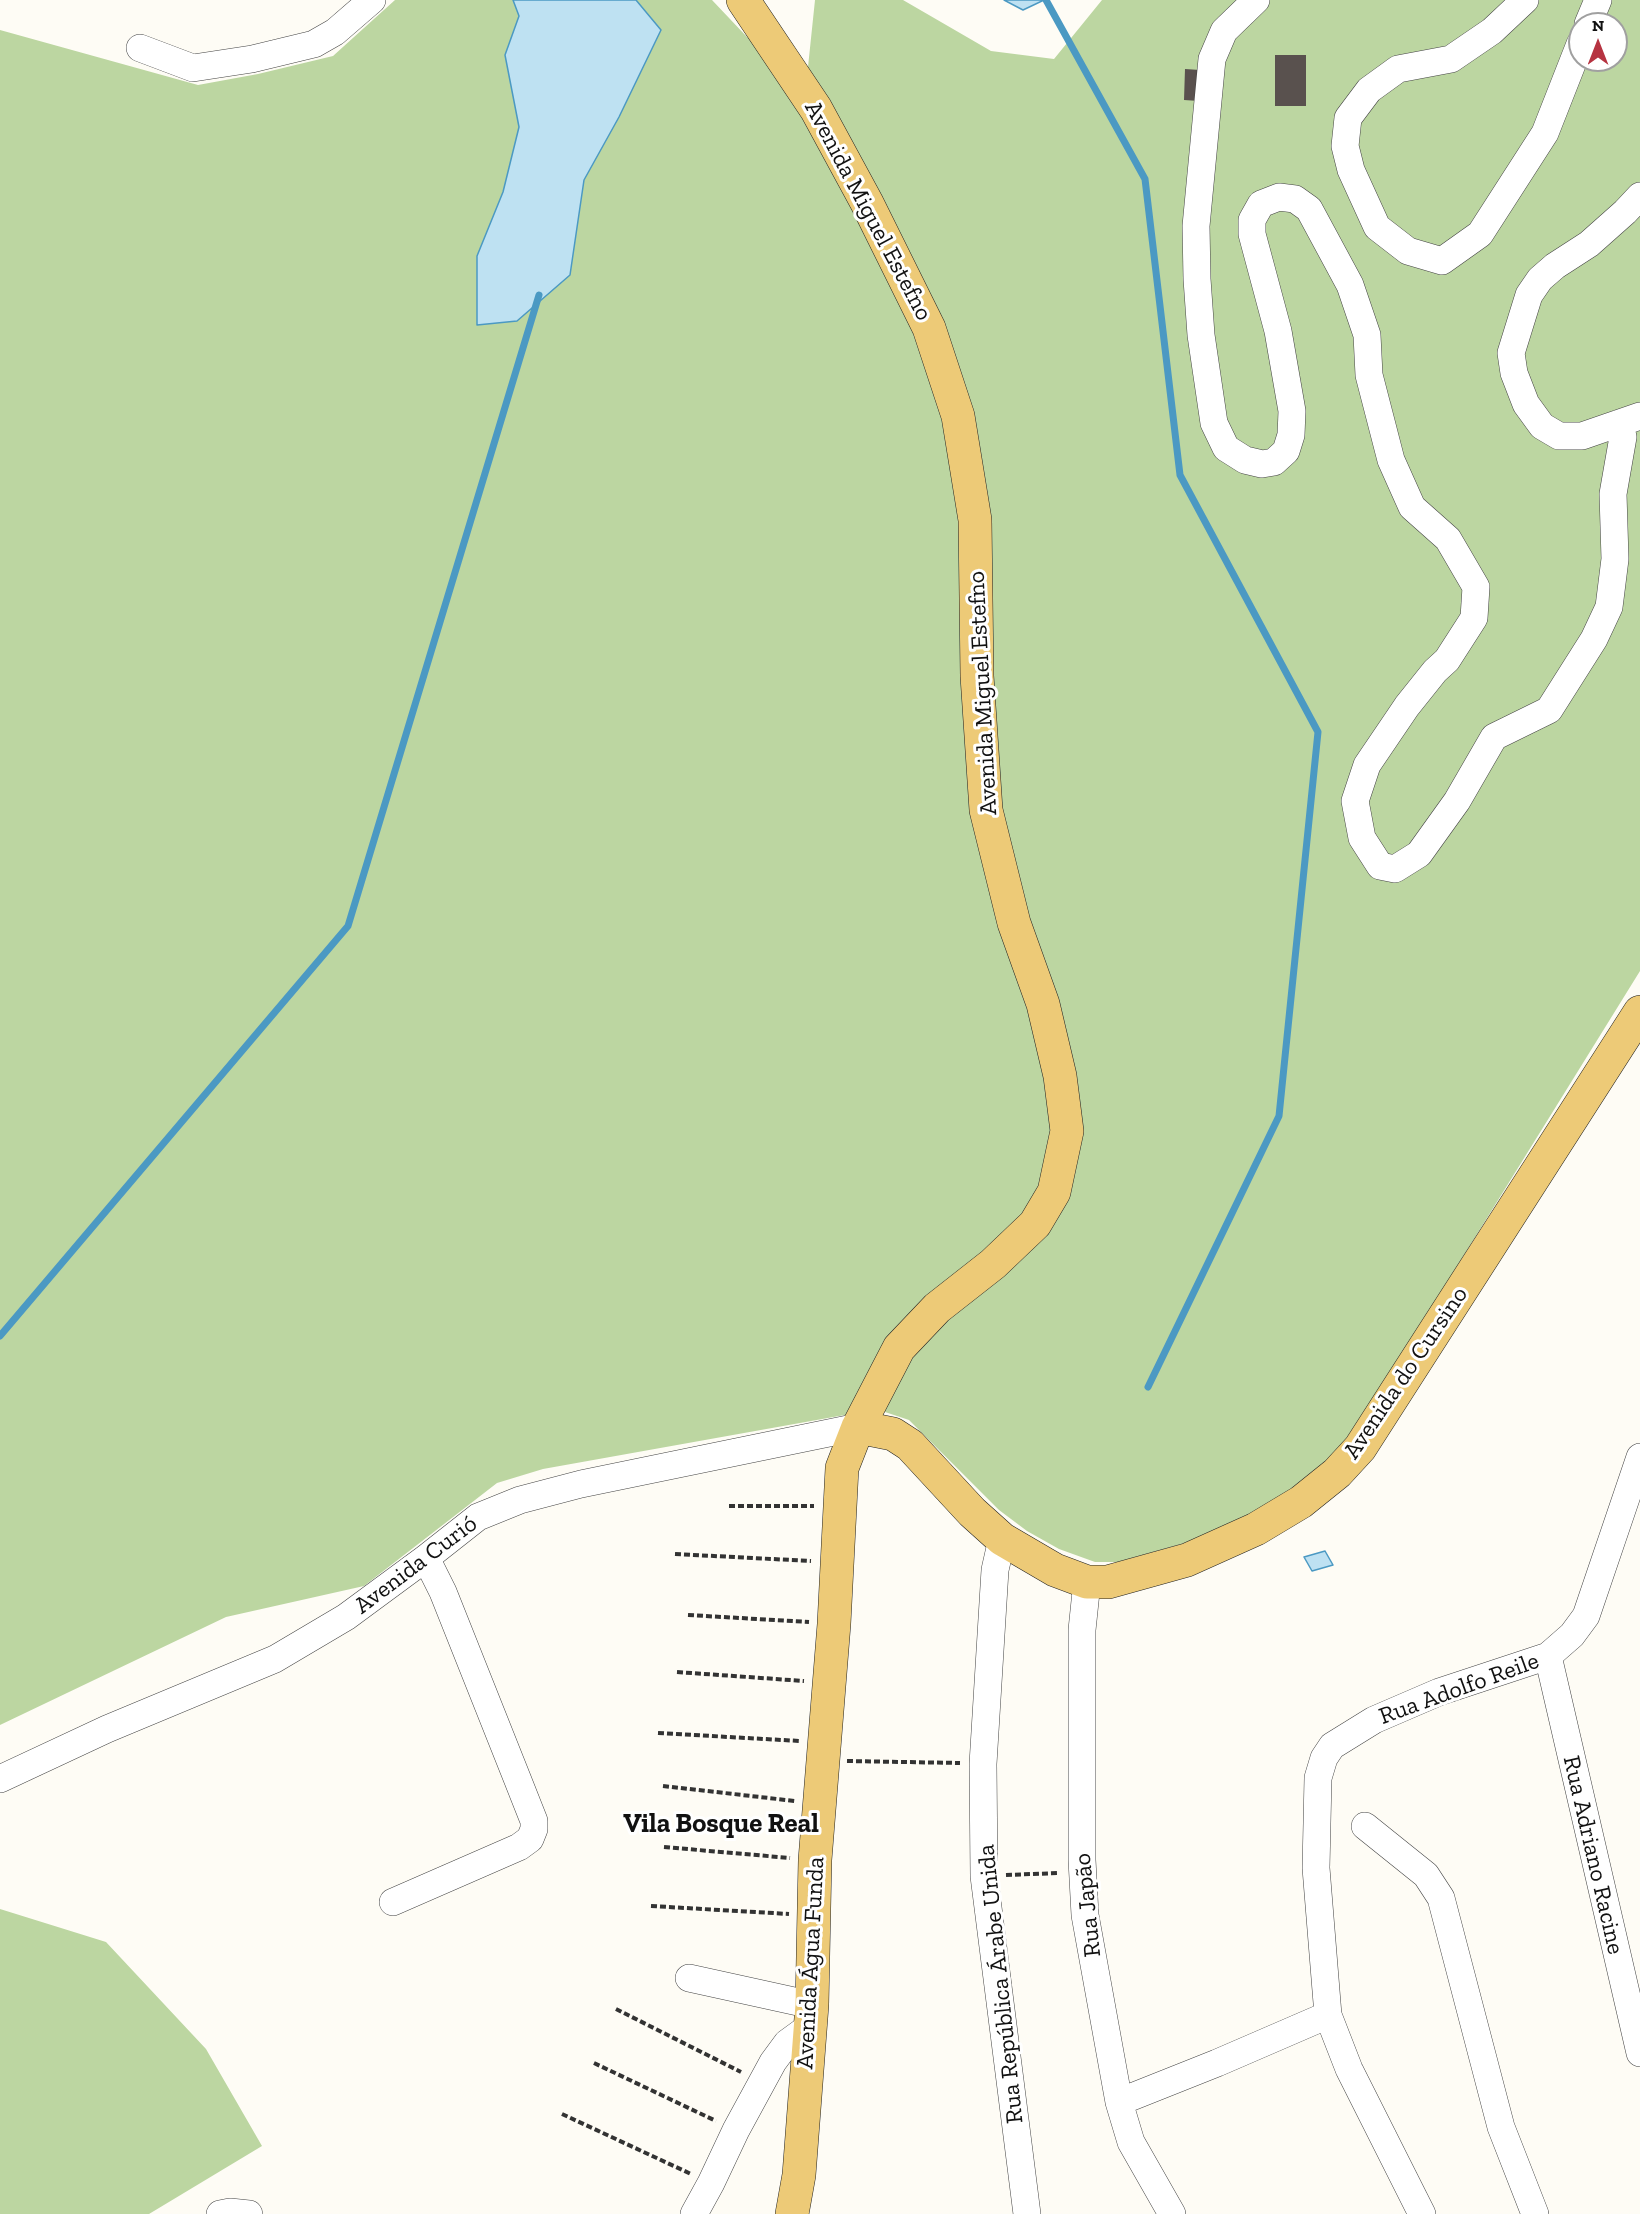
<!DOCTYPE html>
<meta charset="utf-8">
<style>
body{margin:0}
#map{position:relative;width:1640px;height:2214px;overflow:hidden;background:#fefcf5;font-family:"Zilla Slab",serif}
canvas{display:block}
.north{position:absolute;left:1568px;top:12px;width:60px;height:60px;box-sizing:border-box;background:#fff;border:2px solid #a0a0a0;border-radius:50%;rotate:0deg;font-size:16px;font-weight:700;line-height:24px;text-align:center;color:#111}
.north::after{content:'';display:block;margin:auto;width:21px;height:27px;background:#b63341;clip-path:polygon(50% 0,100% 100%,50% 72%,0 100%)}
</style>
<div id="map">
<canvas width="1640" height="2214"></canvas>
<div class="north">N</div>
</div>
<script>
const c = document.querySelector('canvas').getContext('2d');
c.lineJoin = 'round';
function fillPath(path, color) { c.fillStyle = color; c.fill(path, 'evenodd'); }
const shape = rows => new Path2D(rows.map(r => 'M' + r).join(''));
function strokePath(path, color, width, dash) { c.strokeStyle = color; c.lineWidth = width; c.lineCap = dash ? 'butt' : 'round'; c.setLineDash(dash || []); c.stroke(path); }
function label(font, color, halo, rows, align = 'center') {
  c.font = font + ' "Zilla Slab",serif'; c.lineWidth = 6; c.setLineDash([]); c.textBaseline = 'middle'; c.strokeStyle = halo; c.fillStyle = color; for (const [text, x, y, turn = 0] of rows) {
    c.save(); c.translate(x, y); c.rotate((+turn || 0) * Math.PI / 180); c.textAlign = isNaN(turn) ? turn : align; if (halo) c.strokeText(text, 0, 0); c.fillText(text, 0, 0); c.restore();
  }
}
const forest = shape([
 [395,0,712,0,747,37,808,67,815,0,903,0,991,51,1054,59,1102,0,1640,0,1640,971,1350,1439,1310,1477,1268,1507,1192,1541,1118,1562,1095,1562,1059,1549,1027,1531,999,1510,909,1420,879,1410,839,1416,543,1469,497,1483,364,1586,226,1617,0,1725,0,30,198,85,258,74,333,56],
 [1580,24,1616,24,1616,60,1580,60],
 [0,1909,106,1942,206,2049,262,2146,149,2214,0,2214]
]);
const water = shape([
 [513,0,636,0,661,30,619,117,584,180,570,275,517,321,477,325,477,256,503,192,519,127,505,55,519,16,513,0],
 [1004,0,1044,0,1023,10,1004,0],
 [1325,1551,1333,1565,1312,1571,1304,1557,1325,1551]
]);
const stream = shape([
 [1046,0,1145,179,1180,475,1318,732,1279,1116,1148,1387],
 [0,1336,348,926,539,295]
]);
const building = shape([
 [1275,55,1306,55,1306,106,1275,106],
 [1185,69,1200,70,1199,101,1184,100]
]);
const path = shape([
 [729,1506,814,1506],
 [675,1554,811,1561],
 [688,1615,809,1622],
 [677,1672,804,1681],
 [658,1733,800,1741],
 [847,1761,960,1763],
 [663,1786,795,1801],
 [664,1847,790,1858],
 [1006,1875,1059,1873],
 [651,1906,789,1914],
 [616,2009,741,2072],
 [594,2063,716,2121],
 [562,2114,691,2174]
]);
const minor = shape([
 [1256,0,1224,31,1212,59,1196,226,1197,279,1201,335,1214,423,1226,448,1245,460,1262,464,1274,462,1286,451,1291,435,1292,411,1278,331,1252,234,1252,220,1261,204,1279,197,1295,199,1309,209,1350,285,1367,335,1369,375,1391,460,1412,507,1448,539,1476,587,1474,618,1447,660,1435,671,1407,706,1367,765,1355,801,1362,838,1380,866,1395,869,1419,854,1457,801,1494,737,1549,710,1594,639,1609,607,1615,559,1613,494,1623,437,1620,423],
 [1525,0,1492,31,1451,59,1398,69,1369,90,1348,118,1345,146,1351,170,1377,227,1408,251,1442,261,1480,234,1545,133,1580,44],
 [1588,24,1598,0],
 [140,48,193,68,252,59,314,44,335,32,372,0],
 [1640,196,1625,212,1589,244,1555,266,1540,279,1529,295,1511,353,1514,373,1526,404,1542,426,1559,436,1582,436,1640,416],
 [1002,1539,995,1570,983,1764,984,1876,1027,2214],
 [1087,1582,1082,1630,1082,1860,1085,1915,1119,2102,1131,2142,1172,2214],
 [1548,1656,1640,2053],
 [0,1779,107,1729,275,1659,346,1617,426,1558,478,1517,520,1500,581,1484,858,1427],
 [1365,1826,1426,1875,1441,1898,1501,2127,1535,2214],
 [393,1902,519,1847,530,1839,534,1829,534,1821,517,1778,443,1592,426,1558],
 [689,1978,812,2005],
 [1119,2102,1217,2063,1328,2015],
 [220,2214,230,2212,249,2214],
 [694,2214,711,2183,736,2130,773,2062,787,2043,809,2027],
 [1422,2214,1349,2069,1328,2015,1316,1868,1318,1778,1324,1758,1332,1746,1374,1720,1439,1692,1548,1656,1572,1635,1586,1616,1640,1457]
]);
const major = shape([
 [743,0,816,109,867,203,929,328,958,416,975,520,977,676,986,810,1014,923,1043,1004,1060,1076,1067,1131,1054,1192,1035,1224,993,1264,937,1308,899,1348,858,1427,842,1468,834,1624,815,1860,812,2005,799,2175,792,2214],
 [858,1427,893,1434,910,1445,972,1512,1002,1539,1055,1570,1087,1582,1108,1582,1187,1560,1256,1529,1301,1502,1337,1473,1360,1448,1640,1012]
]);
const streetNames = [
 ["Avenida Miguel Estefno",868,211,62],
 ["Avenida Miguel Estefno",983,693,-93],
 ["Avenida do Cursino",1406,1373,-56],
 ["Avenida Curió",416,1565,-37],
 ["Rua Adolfo Reile",1459,1689,-20],
 ["Rua Adriano Racine",1593,1855,77],
 ["Rua Japão",1088,1905,-96],
 ["Avenida Água Funda",811,1963,-87],
 ["Rua República Árabe Unida",1001,1984,-96]
];
const quarterNames = [
 ["Vila Bosque Real",721,1824]
];
fillPath(forest, '#bcd6a1');
fillPath(water, '#bee1f2');
strokePath(water, '#4b99c3', 1.5);
strokePath(stream, '#4b99c3', 7);
fillPath(building, '#59514e');
strokePath(minor, '#444', 28);
strokePath(major, '#222', 34);
strokePath(path, '#333', 4, [6, 3]);
strokePath(minor, '#fff', 27);
strokePath(major, '#edca77', 33);
label('24px', '#111', '#fff', streetNames);
label('bold 27px', '#111', '#fff', quarterNames);
</script>
